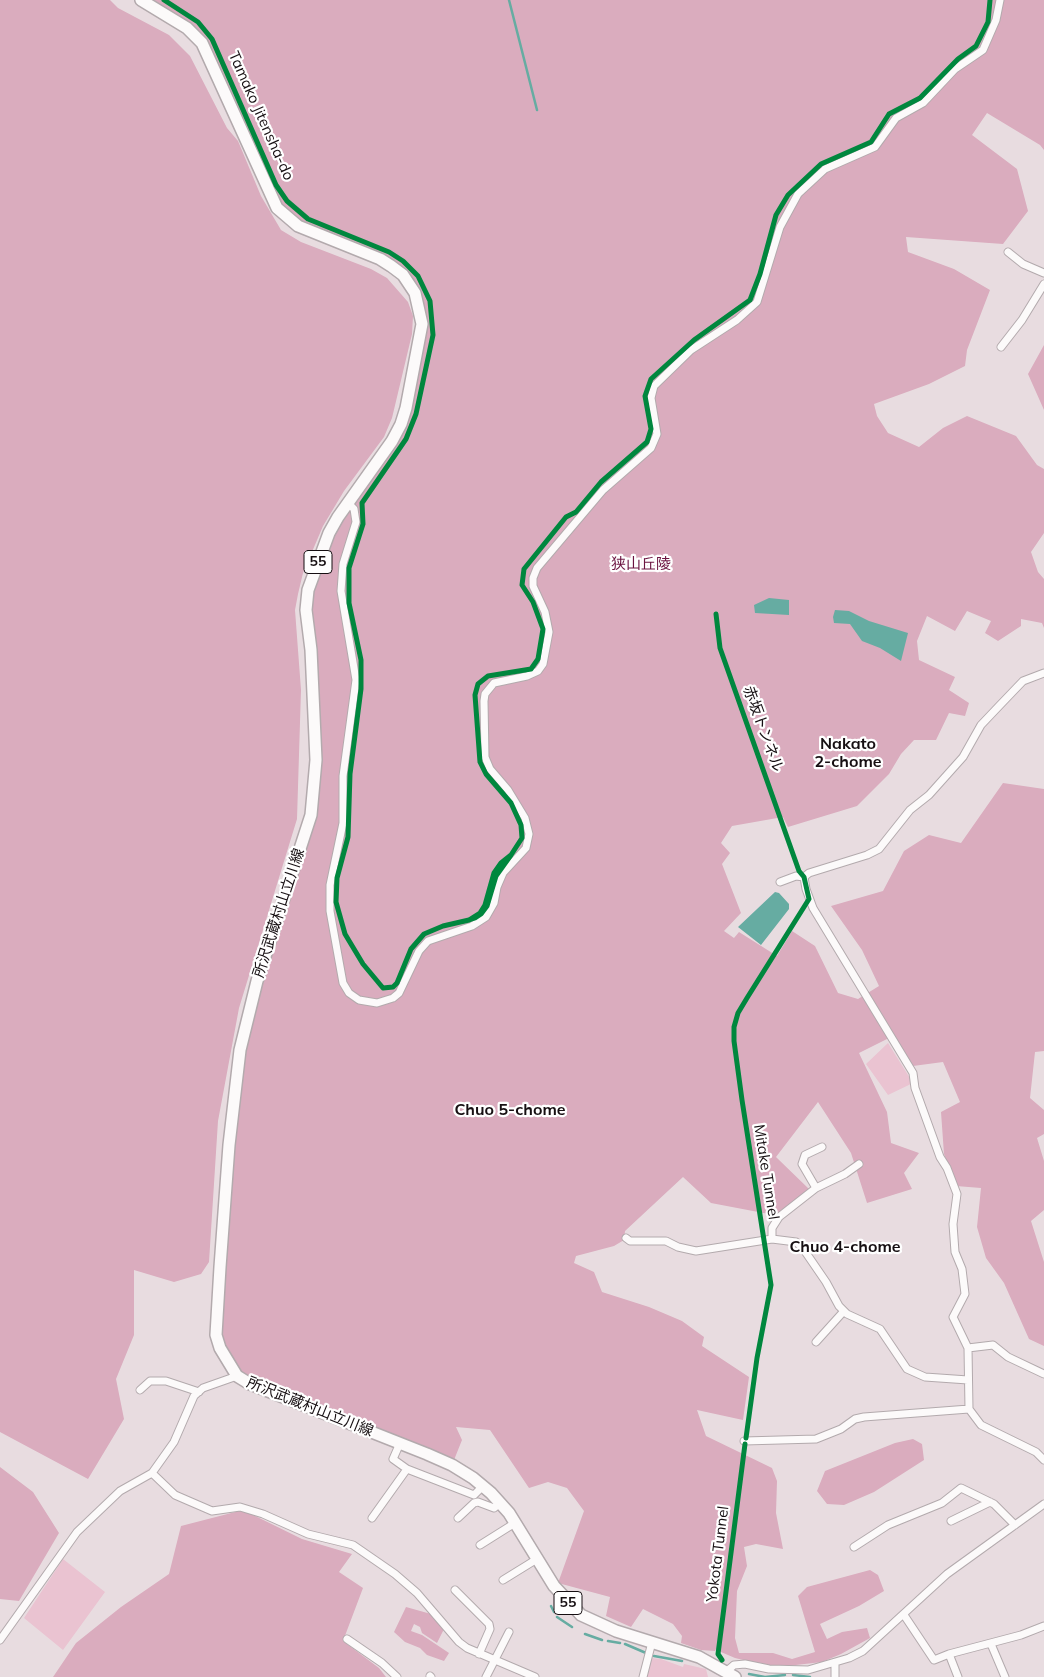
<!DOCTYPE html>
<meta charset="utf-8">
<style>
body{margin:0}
canvas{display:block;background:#e8dce0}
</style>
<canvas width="1044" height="1677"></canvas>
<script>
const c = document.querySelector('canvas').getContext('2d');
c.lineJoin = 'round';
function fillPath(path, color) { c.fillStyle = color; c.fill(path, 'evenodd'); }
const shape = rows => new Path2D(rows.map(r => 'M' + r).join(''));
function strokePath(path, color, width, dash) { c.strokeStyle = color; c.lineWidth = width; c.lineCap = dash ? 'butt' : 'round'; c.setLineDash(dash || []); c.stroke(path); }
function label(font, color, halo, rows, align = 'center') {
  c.font = font + ' Mulish,"Noto Sans JP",sans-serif'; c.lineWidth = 4.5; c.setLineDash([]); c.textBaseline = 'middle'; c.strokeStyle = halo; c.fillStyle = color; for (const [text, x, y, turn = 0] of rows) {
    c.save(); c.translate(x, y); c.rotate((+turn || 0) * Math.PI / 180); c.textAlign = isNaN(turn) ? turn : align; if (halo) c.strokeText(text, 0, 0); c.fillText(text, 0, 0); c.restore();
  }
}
const green = shape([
 [888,1043,913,1083,888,1095,866,1064],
 [63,1559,105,1592,63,1650,24,1618],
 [651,1658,661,1659,683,1667,684,1664,706,1669,708,1677,646,1677]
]);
const forest = shape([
 [0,0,110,0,118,8,169,35,190,56,227,128,238,141,261,196,281,230,301,242,371,269,387,278,408,302,413,316,412,334,392,418,384,437,344,491,323,526,303,573,298,594,295,610,301,690,297,819,239,1008,218,1121,209,1262,201,1274,174,1282,134,1270,134,1335,116,1379,124,1419,88,1479,0,1432],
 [141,0,1044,0,1044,150,1040,145,987,113,972,135,1017,169,1028,211,1003,244,906,237,908,252,954,269,990,290,967,350,965,366,929,384,874,404,877,416,888,433,919,447,943,428,967,416,1016,436,1037,465,1044,469,1044,533,1031,552,1038,572,1044,579,1044,628,1042,623,1021,619,1021,626,998,641,985,633,991,621,967,611,955,631,927,616,917,641,919,660,955,677,949,690,969,703,965,716,949,713,936,740,914,740,901,754,889,774,857,806,788,827,783,817,732,826,721,843,730,853,722,864,741,913,724,931,734,938,739,932,777,956,792,931,815,946,838,993,858,999,879,986,862,950,831,906,883,891,904,851,929,835,961,843,1003,783,1044,789,1044,1051,1035,1052,1030,1098,1044,1110,1044,1134,1037,1138,1044,1161,1044,1210,1031,1221,1044,1262,1044,1346,1029,1339,1004,1283,986,1258,977,1227,981,1188,956,1186,944,1154,941,1112,960,1102,943,1062,913,1066,889,1038,859,1053,887,1112,891,1143,919,1153,904,1173,912,1189,867,1203,851,1153,818,1102,776,1157,810,1190,774,1215,711,1203,683,1177,625,1231,624,1240,614,1246,576,1256,574,1263,594,1272,602,1292,649,1307,682,1321,704,1337,702,1346,749,1377,743,1420,697,1410,706,1436,772,1468,777,1481,776,1513,783,1549,756,1544,744,1547,747,1566,737,1591,735,1638,739,1653,773,1653,792,1659,815,1652,798,1596,807,1587,870,1570,878,1575,884,1591,859,1606,820,1624,827,1639,842,1632,867,1628,870,1638,841,1654,822,1662,787,1666,768,1666,735,1658,721,1652,721,1649,716,1649,715,1651,701,1650,681,1643,682,1636,673,1624,643,1609,631,1627,606,1616,610,1597,558,1583,584,1511,567,1488,548,1482,529,1488,490,1430,456,1427,462,1440,452,1465,250,1384,220,1348,240,1050,311,815,316,760,306,610,329,533,401,424,422,324,403,275,287,218,202,43],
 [1044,345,1044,410,1028,374],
 [913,1439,922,1444,924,1460,874,1492,844,1505,827,1504,817,1491,825,1471,895,1443],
 [0,1467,33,1492,59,1533,19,1601,0,1599],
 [243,1510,302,1539,352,1554,339,1572,363,1588,343,1641,379,1668,386,1677,53,1677,76,1643,121,1607,169,1574,181,1526],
 [406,1607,431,1614,444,1629,437,1643,422,1633,420,1627,414,1624,411,1631,422,1635,449,1653,444,1661,427,1655,420,1648,405,1642,394,1632]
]);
const water = shape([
 [769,598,789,600,789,615,755,613,754,605],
 [835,610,849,611,869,621,908,633,901,661,880,648,862,641,850,624,834,623,833,617],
 [775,892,779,893,789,904,789,909,761,945,738,927]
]);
const stream = shape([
 [509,0,537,110],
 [551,1606,554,1612],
 [557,1617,572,1627],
 [585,1634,602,1640],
 [608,1641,620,1643],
 [625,1644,646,1653],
 [654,1656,682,1661],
 [749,1674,765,1677,785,1675],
 [793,1675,810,1677]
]);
const street = shape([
 [1008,252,1023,264,1044,273],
 [1001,347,1022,320,1044,284],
 [347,502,354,509,356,522,343,564,341,591,356,680,343,776,343,823,330,885,330,911,343,983,349,993,359,1000,377,1003,393,998,399,993,419,951,428,941,472,926,486,917,494,903,497,887,503,873,526,848,529,834,525,818,508,790,490,769,485,757,484,701,485,694,494,683,527,676,538,671,543,664,549,632,545,612,533,586,533,578,537,568,603,490,651,448,657,434,651,398,654,386,691,350,737,320,757,302,780,227,798,194,825,169,875,147,896,118,923,103,955,69,983,50,996,20,1000,0],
 [804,877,806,889,813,908,913,1073,915,1088,940,1157,947,1168,957,1194,953,1224,955,1252,962,1269,965,1294,953,1317,968,1348,969,1409,981,1425,1036,1452,1044,1460],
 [780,882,796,876,804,877,809,873,867,855,879,849,910,810,929,795,963,757,981,725,1000,705,1023,681,1044,673],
 [816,1188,802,1164,805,1155,822,1147],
 [626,1238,630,1241,666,1241,678,1247,696,1251,772,1239,796,1242,802,1247,826,1282,839,1306,847,1314,880,1329,907,1369,925,1377,968,1380],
 [772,1239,772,1228,779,1217,816,1188,845,1174,859,1164],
 [816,1342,844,1311],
 [968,1348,993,1345,1008,1357,1044,1374],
 [140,1390,150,1381,166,1381,199,1392],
 [744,1441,816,1439,841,1429,855,1419,864,1417,969,1409],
 [400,1443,393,1459,407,1469],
 [152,1473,175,1495,212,1511,240,1507,263,1514,308,1534,353,1545,395,1574,417,1593,459,1642,467,1648,535,1677],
 [372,1518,407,1469,474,1495,483,1486],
 [458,1518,474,1503,478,1502,494,1508,500,1503],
 [951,1521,990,1502],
 [480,1545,515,1523],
 [854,1547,888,1525,942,1503,961,1488,994,1504,1015,1525],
 [503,1580,537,1559],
 [455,1590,489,1624,490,1629,479,1654],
 [904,1615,934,1660,949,1654,1021,1635,1044,1626],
 [347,1639,382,1663,397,1677],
 [0,1640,77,1532,120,1491,152,1473,174,1442,194,1396,203,1388,237,1376],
 [991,1644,1005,1677],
 [949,1654,958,1677],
 [727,1671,734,1665,745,1664,769,1669,808,1670,849,1658,863,1651,947,1574,1044,1504],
 [430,1676,431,1677],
 [486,1677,509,1632],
 [643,1677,652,1642],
 [835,1677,835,1663]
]);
const primary = shape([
 [141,0,187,28,202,43,277,208,298,226,380,259,391,266,403,275,415,293,422,324,406,408,401,424,392,441,338,517,329,533,308,590,306,610,311,650,316,760,311,815,257,981,240,1050,229,1145,220,1267,216,1335,220,1348,237,1376,250,1384,427,1454,452,1465,473,1478,491,1493,509,1513,554,1586,581,1615,616,1631,699,1657,735,1677]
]);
const cycleway = shape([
 [164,0,198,22,212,39,276,185,287,201,308,219,389,252,403,261,418,276,430,301,433,335,416,414,406,439,362,503,363,524,349,568,349,603,361,660,361,689,350,774,348,837,337,878,336,902,345,934,363,964,383,988,393,987,397,983,411,949,424,934,443,926,469,920,475,918,481,914,487,906,496,876,511,855,501,863,494,873,485,905,480,913,469,920],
 [716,614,720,648,799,871,804,877,809,899,747,998,738,1013,734,1027,734,1041,742,1100,771,1285,757,1358,746,1438],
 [511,855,522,838,521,825,511,803,486,774,480,762,475,695,478,684,488,676,531,669,538,659,543,629,533,602,522,585,524,569,566,517,576,512,601,482,647,442,651,429,645,396,651,379,694,340,750,300,760,274,776,215,788,195,821,164,871,142,889,114,920,98,958,59,976,46,988,22,990,0],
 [722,1660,718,1654,745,1444]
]);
const shields = [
 [318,562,28],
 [568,1603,28]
];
const shieldNames = [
 ["55",318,562],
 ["55",568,1603]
];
const streetNames = [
 ["Tamako Jitensha-do",261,116,66],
 ["赤坂トンネル",763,729,70],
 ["所沢武蔵村山立川線",279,913,-72],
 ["Mitake Tunnel",766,1172,81],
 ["所沢武蔵村山立川線",310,1407,22],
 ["Yokota Tunnel",718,1554,-83]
];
const parkNames = [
 ["狭山丘陵",641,564]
];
const neighbourhoodNames = [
 ["Nakato",848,744],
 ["2-chome",848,762],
 ["Chuo 5-chome",510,1110],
 ["Chuo 4-chome",845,1247]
];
fillPath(green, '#eac3d1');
fillPath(forest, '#daacbe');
fillPath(water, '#66aca2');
strokePath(stream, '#66aca2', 2.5);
strokePath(street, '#b3aaad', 9);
strokePath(primary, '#b3aaad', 14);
strokePath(street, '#fcfafa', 7);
strokePath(primary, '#fcfafa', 11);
strokePath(cycleway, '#00873e', 5);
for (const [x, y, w] of shields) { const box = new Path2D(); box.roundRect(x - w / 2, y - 11.5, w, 23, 4); c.fillStyle = '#fff'; c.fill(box); strokePath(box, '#160f12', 1); }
label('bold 14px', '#160f12', null, shieldNames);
label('15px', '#160f12', '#fff', streetNames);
label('15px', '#6b1340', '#fff', parkNames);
label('bold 16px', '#160f12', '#fff', neighbourhoodNames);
</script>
